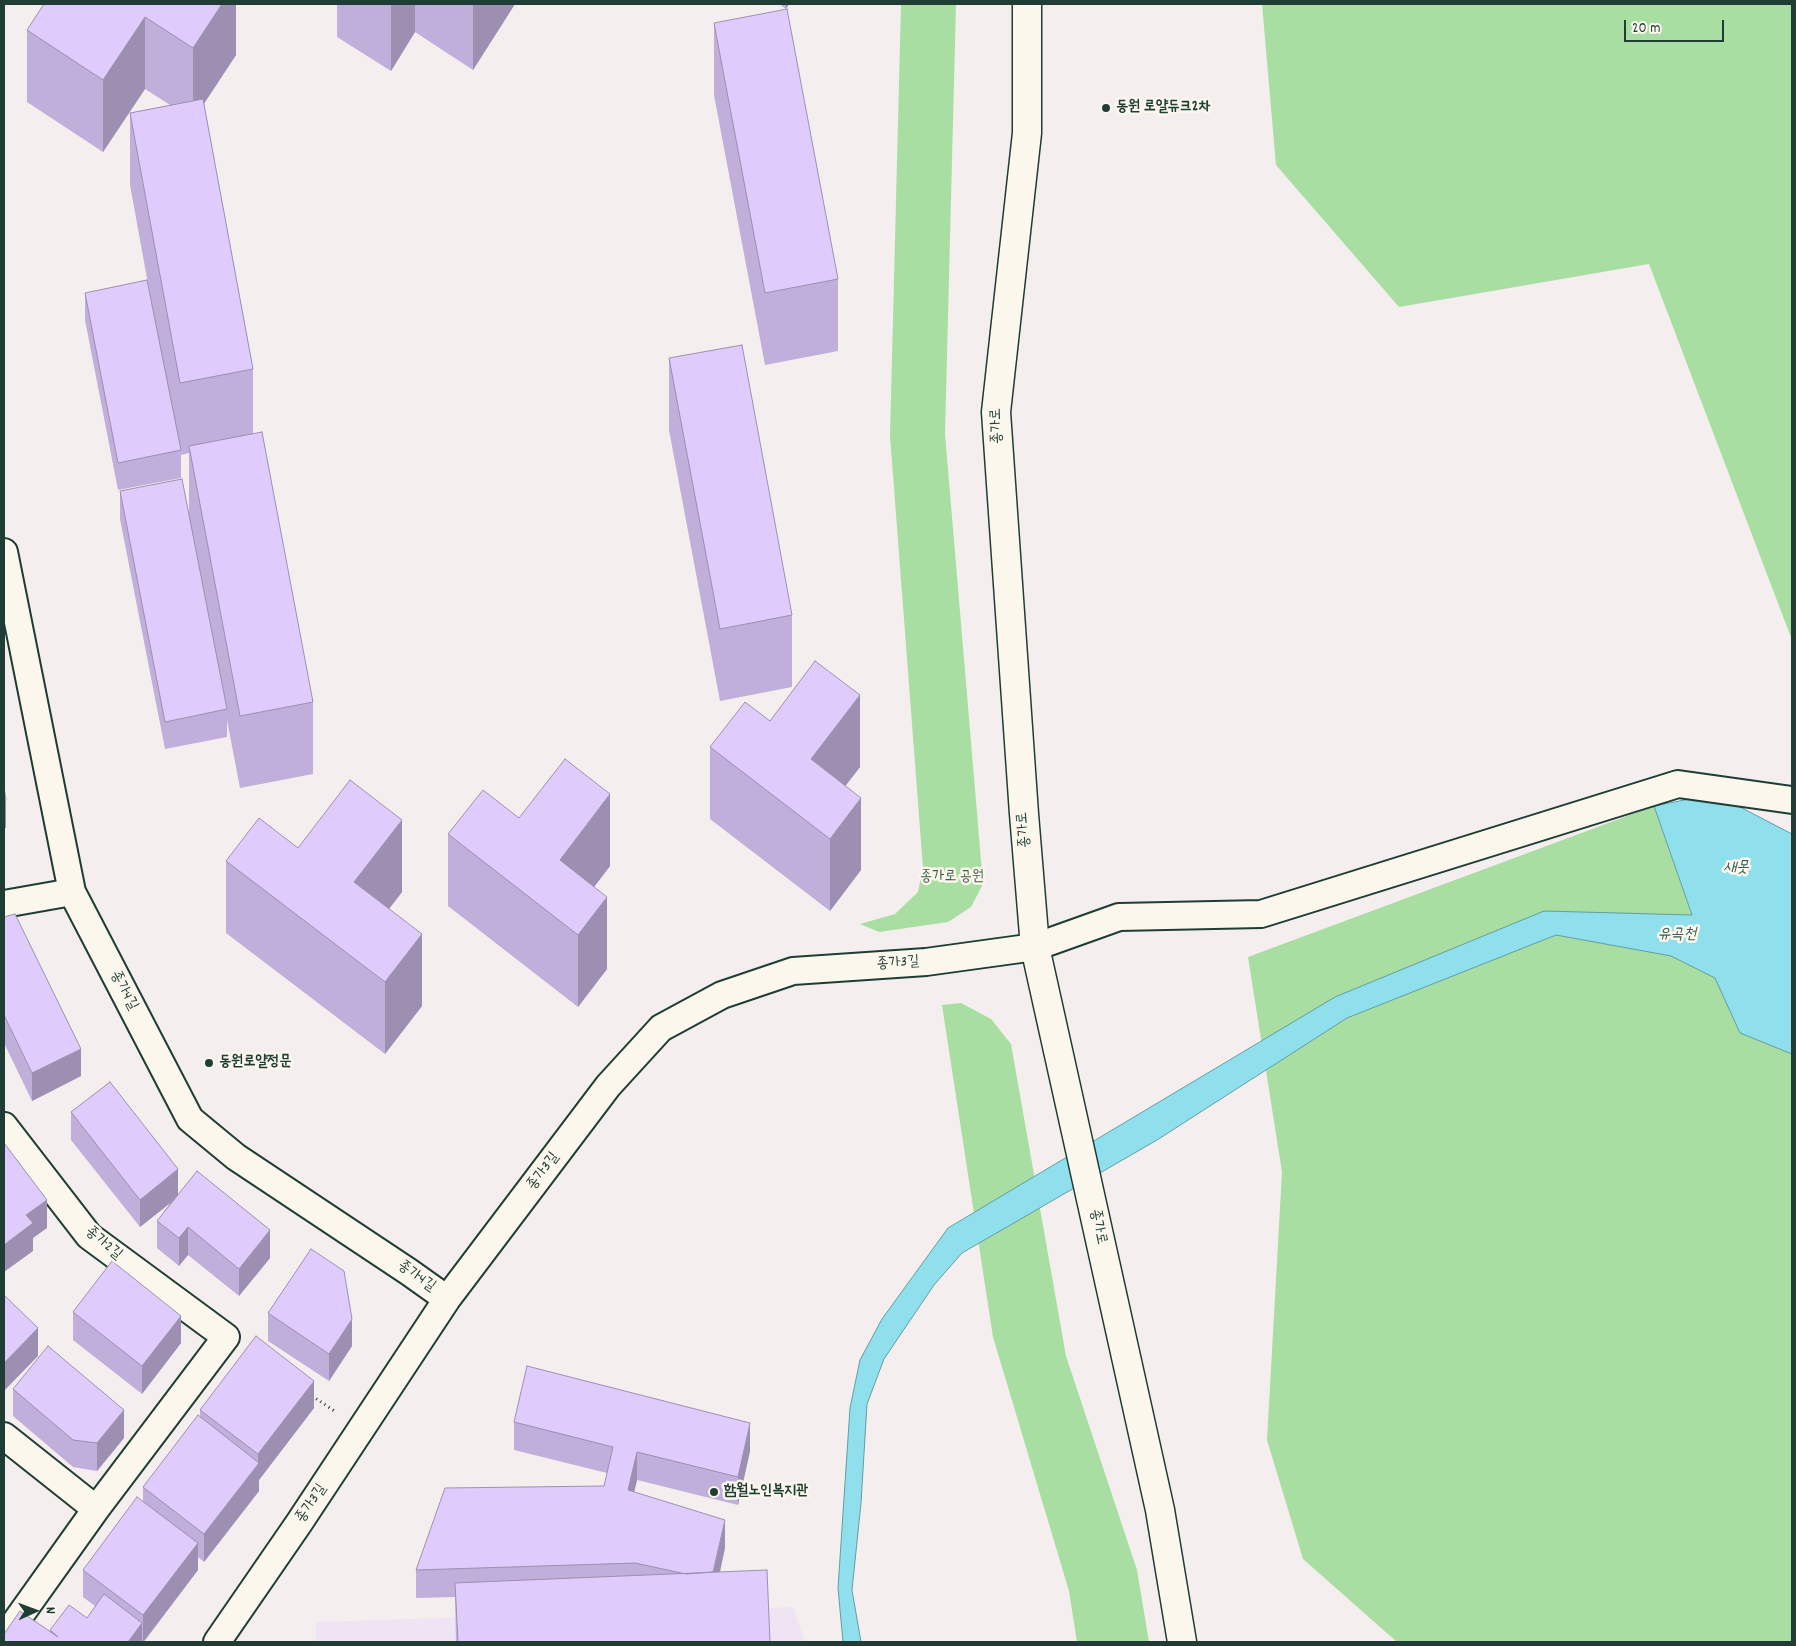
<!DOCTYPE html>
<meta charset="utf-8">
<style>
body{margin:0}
#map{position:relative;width:1796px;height:1646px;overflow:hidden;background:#f5eeef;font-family:Dekko,sans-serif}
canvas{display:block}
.frame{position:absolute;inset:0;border:5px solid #1f3d34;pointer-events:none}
.north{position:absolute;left:10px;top:1586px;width:50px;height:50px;-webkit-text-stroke:4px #fbf7ec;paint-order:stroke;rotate:88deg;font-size:14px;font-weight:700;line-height:20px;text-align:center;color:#1f3d34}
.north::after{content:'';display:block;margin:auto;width:18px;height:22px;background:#1f3d34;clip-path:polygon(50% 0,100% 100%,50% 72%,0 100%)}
.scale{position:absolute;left:1624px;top:20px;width:100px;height:22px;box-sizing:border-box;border:2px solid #1f3d34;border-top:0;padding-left:6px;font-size:15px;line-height:18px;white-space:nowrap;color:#1f3d34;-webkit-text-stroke:4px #fbf7ec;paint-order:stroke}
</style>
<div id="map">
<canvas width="1796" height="1646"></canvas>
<div class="frame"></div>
<div class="north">N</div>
<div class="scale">20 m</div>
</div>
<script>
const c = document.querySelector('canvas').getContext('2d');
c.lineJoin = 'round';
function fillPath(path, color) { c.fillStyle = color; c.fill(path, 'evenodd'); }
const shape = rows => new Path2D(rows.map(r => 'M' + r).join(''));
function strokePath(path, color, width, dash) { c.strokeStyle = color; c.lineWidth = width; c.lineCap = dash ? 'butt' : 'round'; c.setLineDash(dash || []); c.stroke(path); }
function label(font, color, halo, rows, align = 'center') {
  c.font = font + ' Dekko,"Poor Story",sans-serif'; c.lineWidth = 5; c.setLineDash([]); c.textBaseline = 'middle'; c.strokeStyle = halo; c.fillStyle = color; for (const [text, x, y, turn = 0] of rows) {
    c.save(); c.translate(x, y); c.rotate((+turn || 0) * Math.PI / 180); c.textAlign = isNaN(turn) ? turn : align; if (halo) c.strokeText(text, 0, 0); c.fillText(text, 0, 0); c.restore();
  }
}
const built = shape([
 [793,1607,805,1642,316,1642,316,1622]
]);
const green = shape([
 [901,4,956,4,945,434,983,884,971,907,948,922,879,932,860,924,895,914,918,892,923,868,890,436],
 [1262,4,1792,4,1792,640,1649,264,1399,307,1276,165],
 [1654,806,1692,915,1792,1053,1792,1642,1397,1642,1303,1559,1267,1440,1282,1172,1248,957],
 [961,1003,991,1019,1011,1044,1066,1356,1137,1570,1149,1642,1077,1642,1069,1591,993,1337,942,1005]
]);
const water = shape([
 [1715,794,1792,834,1792,1054,1740,1033,1715,978,1671,956,1556,935,1347,1018,1157,1140,962,1253,934,1285,884,1359,867,1404,861,1503,852,1590,861,1642,843,1642,838,1588,850,1408,860,1360,882,1319,948,1228,1335,997,1544,911,1692,915,1654,806,1715,794]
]);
const path = shape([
 [312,1396,336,1412]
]);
const street = shape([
 [4,552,72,892,190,1119,236,1157,409,1272,447,1299],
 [4,904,72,892],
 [4,1126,89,1236,226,1337,96,1509,4,1638],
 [4,1436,96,1509],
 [217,1642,299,1523,447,1299,608,1086,661,1028,722,995,793,971,926,962,1035,947,1119,917,1261,914,1678,784,1792,800]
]);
const secondary = shape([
 [1027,4,1027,133,996,412,1024,814,1035,947,1160,1510,1182,1642]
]);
const wall = shape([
 [222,4,236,4,236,55,204,104,253,369,253,434,313,702,313,774,240,788,227,720,227,737,165,749,120,519,120,491,189,515,189,453,181,455,181,478,118,490,85,320,85,293,157,333,130,185,130,113,170,105,145,89,103,152,27,102,27,30],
 [337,4,515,4,473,70,415,32,391,71,337,37],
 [779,4,789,4,786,9],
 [714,23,838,279,838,351,765,365,714,95],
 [669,358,792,615,792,687,720,701,669,430],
 [770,721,860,767,845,786,861,870,830,911,710,819,710,747],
 [519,818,610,866,594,887,607,969,578,1007,448,906,448,834],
 [298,848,402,892,389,909,422,1006,385,1054,226,933,226,861],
 [4,917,81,1076,32,1101,4,1043],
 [71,1112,178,1194,270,1258,239,1296,188,1255,179,1266,157,1248,157,1221,171,1202,140,1227,71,1140],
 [73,1312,181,1343,142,1394,73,1340],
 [268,1313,352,1346,329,1381,268,1341],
 [13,1389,124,1438,97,1471,73,1467,13,1416],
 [314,1408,259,1480,259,1491,204,1562,198,1557,198,1570,144,1642,4,1642,50,1632,50,1630,87,1618,95,1606,83,1597,83,1570,143,1501,143,1487,200,1417,200,1410],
 [514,1422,750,1451,738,1505,637,1480,634,1492,725,1548,720,1572,770,1642,456,1642,455,1597,416,1598,416,1570,604,1486,607,1473,514,1450]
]);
const shadedWall = shape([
 [222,4,236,4,236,55,193,120,193,48],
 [391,4,415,4,415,32,391,71],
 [473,4,515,4,473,70],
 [786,4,789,4,786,9],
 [145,17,145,89,103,152,103,80],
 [860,695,860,767,814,827,811,759],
 [610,794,610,866,565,925,560,860],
 [861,798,861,870,830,911,830,839],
 [6,800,6,828,4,828,4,801],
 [402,820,402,892,354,954,354,882],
 [607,897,607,969,578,1007,578,935],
 [422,934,422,1006,385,1054,385,982],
 [81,1049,81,1076,32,1101,32,1073],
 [178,1169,178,1197,140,1227,140,1200],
 [47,1200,47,1228,33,1238,33,1251,4,1272,4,1245,26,1215],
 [188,1227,188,1255,179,1266,179,1238],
 [270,1230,270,1258,239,1296,239,1269],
 [181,1316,181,1343,142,1394,142,1366],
 [352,1319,352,1346,329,1381,329,1354],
 [38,1328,38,1356,4,1391,4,1363],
 [314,1381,314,1408,259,1480,259,1491,204,1562,204,1534,258,1465,258,1454],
 [124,1410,124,1438,97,1471,97,1443],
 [750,1423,750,1451,738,1505,738,1477],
 [637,1452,637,1480,628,1518,628,1490],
 [725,1520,725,1548,712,1607,712,1579],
 [198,1543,198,1570,143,1642,143,1615],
 [142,1623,142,1642,128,1642]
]);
const building = shape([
 [44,4,222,4,193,48,145,17,103,80,27,30,44,4],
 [787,9,838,279,765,293,714,23,787,9],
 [203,99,253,369,180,383,130,113,203,99],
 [147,280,181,450,118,463,85,293,147,280],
 [742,345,792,615,720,629,669,358,742,345],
 [262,432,313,702,240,716,189,446,262,432],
 [182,479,227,709,165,722,120,491,182,479],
 [815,661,860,695,811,759,861,798,830,839,710,747,745,702,770,721,815,661],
 [565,759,610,794,560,860,607,897,578,935,448,834,483,790,519,818,565,759],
 [350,780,402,820,354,882,422,934,385,982,226,861,259,818,298,848,350,780],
 [4,787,6,800,4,801,4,787],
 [15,914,81,1049,32,1073,4,1015,4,917,15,914],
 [110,1082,178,1169,140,1200,71,1112,110,1082],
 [4,1143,47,1200,26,1215,33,1223,4,1245,4,1143],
 [197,1171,270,1230,239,1269,188,1227,179,1238,157,1221,197,1171],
 [311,1249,344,1271,352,1319,329,1354,268,1313,311,1249],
 [112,1261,181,1316,142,1366,73,1312,112,1261],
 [4,1295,38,1328,4,1363,4,1295],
 [256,1336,314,1381,258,1454,200,1410,256,1336],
 [48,1346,124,1410,97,1443,73,1440,13,1389,48,1346],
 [527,1366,750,1423,738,1477,637,1452,628,1490,725,1520,713,1572,686,1574,635,1563,416,1570,445,1488,604,1486,613,1447,514,1422,527,1366],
 [198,1415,259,1463,204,1534,143,1487,198,1415],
 [137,1497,198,1543,143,1615,83,1570,137,1497],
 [767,1570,770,1642,458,1642,455,1583,767,1570],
 [104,1594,142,1623,128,1642,4,1642,4,1634,20,1611,58,1637,50,1630,69,1605,87,1618,104,1594]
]);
const markers = [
 [1106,108,5,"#1f3d34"],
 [209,1063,5,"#1f3d34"],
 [714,1492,5,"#1f3d34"]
];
const poiNames = [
 ["동원 로얄듀크2차",1116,108],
 ["동원로얄정문",219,1063],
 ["함월노인복지관",724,1492]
];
const streetNames = [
 ["종가로",998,426,-92],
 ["종가로",1025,830,-95],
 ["종가3길",898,964,-4],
 ["종가4길",123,991,62],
 ["종가3길",544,1172,-53],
 ["종가로",1097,1227,78],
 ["종가2길",103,1244,40],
 ["종가4길",416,1277,35],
 ["종가3길",312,1504,-56]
];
const parkNames = [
 ["종가로 공원",952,878]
];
const waterNames = [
 ["새못",1736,869],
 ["유곡천",1677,936]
];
fillPath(built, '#eee4f3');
fillPath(green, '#a8dea2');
fillPath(water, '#8fdfec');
strokePath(water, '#629ea2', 1);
strokePath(street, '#1f3d34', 30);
strokePath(secondary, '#1f3d34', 31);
strokePath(path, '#1f3d34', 3, [1, 4]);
strokePath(street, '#fbf7ec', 26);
strokePath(secondary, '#fbf7ec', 28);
fillPath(wall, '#c0afda');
fillPath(shadedWall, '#9c8fb1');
fillPath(building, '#dfccfd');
strokePath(building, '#9c8fb1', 1);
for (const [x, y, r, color] of markers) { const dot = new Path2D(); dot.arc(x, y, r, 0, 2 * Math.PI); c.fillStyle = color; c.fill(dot); strokePath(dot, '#fbf7ec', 2); }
label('bold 15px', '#1f3d34', '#fbf7ec', poiNames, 'left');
label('15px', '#1f3d34', '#fbf7ec', streetNames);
label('15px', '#3a5d4a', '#fbf7ec', parkNames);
label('italic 16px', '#355d59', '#fbf7ec', waterNames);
</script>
